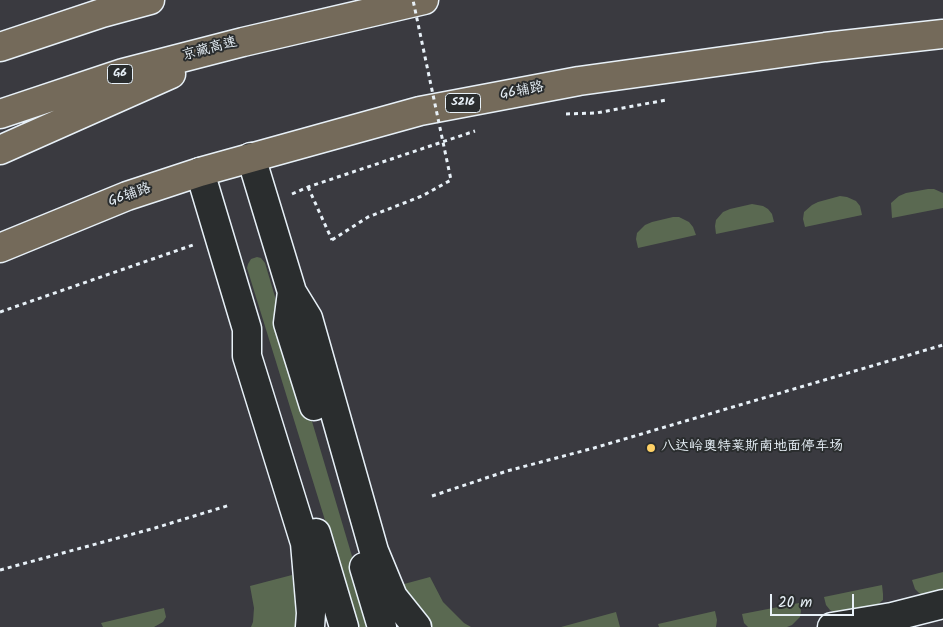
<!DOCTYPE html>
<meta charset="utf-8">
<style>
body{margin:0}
#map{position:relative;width:943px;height:627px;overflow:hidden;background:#3a3a40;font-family:Kalam,sans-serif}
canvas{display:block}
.scale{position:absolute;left:770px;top:594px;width:84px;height:22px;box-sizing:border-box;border:2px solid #e8f1f8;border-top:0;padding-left:6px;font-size:15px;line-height:18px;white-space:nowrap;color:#e8f1f8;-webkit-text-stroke:4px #2a2d2e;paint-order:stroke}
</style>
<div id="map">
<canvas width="943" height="627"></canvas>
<div class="scale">20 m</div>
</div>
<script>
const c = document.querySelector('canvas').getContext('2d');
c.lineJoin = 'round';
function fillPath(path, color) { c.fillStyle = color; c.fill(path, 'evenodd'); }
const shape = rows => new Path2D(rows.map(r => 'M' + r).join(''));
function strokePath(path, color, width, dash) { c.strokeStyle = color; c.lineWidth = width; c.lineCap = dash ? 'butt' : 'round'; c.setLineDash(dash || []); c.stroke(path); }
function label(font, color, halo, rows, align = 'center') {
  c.font = font + ' Kalam,"LXGW WenKai TC",sans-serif'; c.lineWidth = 4; c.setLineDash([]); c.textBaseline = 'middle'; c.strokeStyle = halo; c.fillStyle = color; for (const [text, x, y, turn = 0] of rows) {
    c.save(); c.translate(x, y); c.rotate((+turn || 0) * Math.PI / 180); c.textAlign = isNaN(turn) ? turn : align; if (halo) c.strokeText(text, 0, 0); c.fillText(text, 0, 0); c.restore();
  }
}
const green = shape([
 [928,189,934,189,943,193,943,208,892,218,891,203,899,196,906,193],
 [840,196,847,197,856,201,860,206,862,215,805,227,803,219,804,212,812,205,818,202],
 [752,204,763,206,768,209,772,214,774,222,716,234,715,226,716,220,723,212,730,209],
 [673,217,679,217,689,222,693,227,696,235,638,248,636,239,637,233,645,225,652,222],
 [257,257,261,258,265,263,373,627,358,627,247,268,248,264,251,259],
 [943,572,943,595,924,596,919,593,915,589,912,580],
 [292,575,298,627,251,627,253,622,254,608,250,586],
 [430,577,443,602,464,623,471,627,427,627,393,587],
 [882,585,883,594,883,600,875,607,835,613,830,610,826,605,824,597],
 [799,603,801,611,800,617,792,625,787,627,748,627,744,623,742,614],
 [164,608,166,617,163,622,154,627,103,627,101,623],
 [715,611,717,620,716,627,659,627,658,624],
 [616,612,620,627,561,627]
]);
const path = shape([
 [566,114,596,113,666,100],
 [308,187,332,240],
 [292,194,308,187,475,131],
 [0,312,193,245],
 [432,496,507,471,594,448,943,345],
 [0,570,155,528,230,505]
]);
const minor = shape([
 [251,157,292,292,308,318,374,551,393,597,417,627],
 [200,172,247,329,247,356,305,543,311,613,310,627],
 [292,292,288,323,314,406],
 [316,533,344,627],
 [364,567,382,627],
 [832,627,892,617,943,604]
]);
const major = shape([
 [0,248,127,196,200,172,420,111,579,81,825,47,943,34]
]);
const highway = shape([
 [0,47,102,13,150,0],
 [0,114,123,73,243,42,424,0],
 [0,150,171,74]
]);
const pathBridge = shape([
 [332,240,368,217,422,196,451,180,413,0]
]);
const markers = [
 [651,448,5,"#ffd166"]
];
const shields = [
 [120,74,25],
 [463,103,35]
];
const shieldNames = [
 ["G6",120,74],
 ["S216",463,103]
];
const streetNames = [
 ["京藏高速",210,50,-15],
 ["G6辅路",522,92,-11],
 ["G6辅路",130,196,-20]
];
const poiNames = [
 ["八达岭奥特莱斯南地面停车场",661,448]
];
fillPath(green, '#5a6951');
strokePath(minor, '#e8f1f8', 31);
strokePath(major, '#e8f1f8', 31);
strokePath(highway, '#e8f1f8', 31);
strokePath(path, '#e8f1f8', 3, [4, 4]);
strokePath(minor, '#2a2d2e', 28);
strokePath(major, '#746a5a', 28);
strokePath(highway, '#746a5a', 28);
strokePath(pathBridge, '#e8f1f8', 3, [4, 4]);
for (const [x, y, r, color] of markers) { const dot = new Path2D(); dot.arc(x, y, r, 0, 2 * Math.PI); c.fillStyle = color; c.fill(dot); strokePath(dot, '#2a2d2e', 2); }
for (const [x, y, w] of shields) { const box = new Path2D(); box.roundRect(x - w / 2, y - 9.5, w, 19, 4); c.fillStyle = '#2a2d2e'; c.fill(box); strokePath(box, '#e8f1f8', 1); }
label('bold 12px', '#e8f1f8', null, shieldNames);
label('14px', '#e8f1f8', '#2a2d2e', streetNames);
label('14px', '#e8f1f8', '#2a2d2e', poiNames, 'left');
</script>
